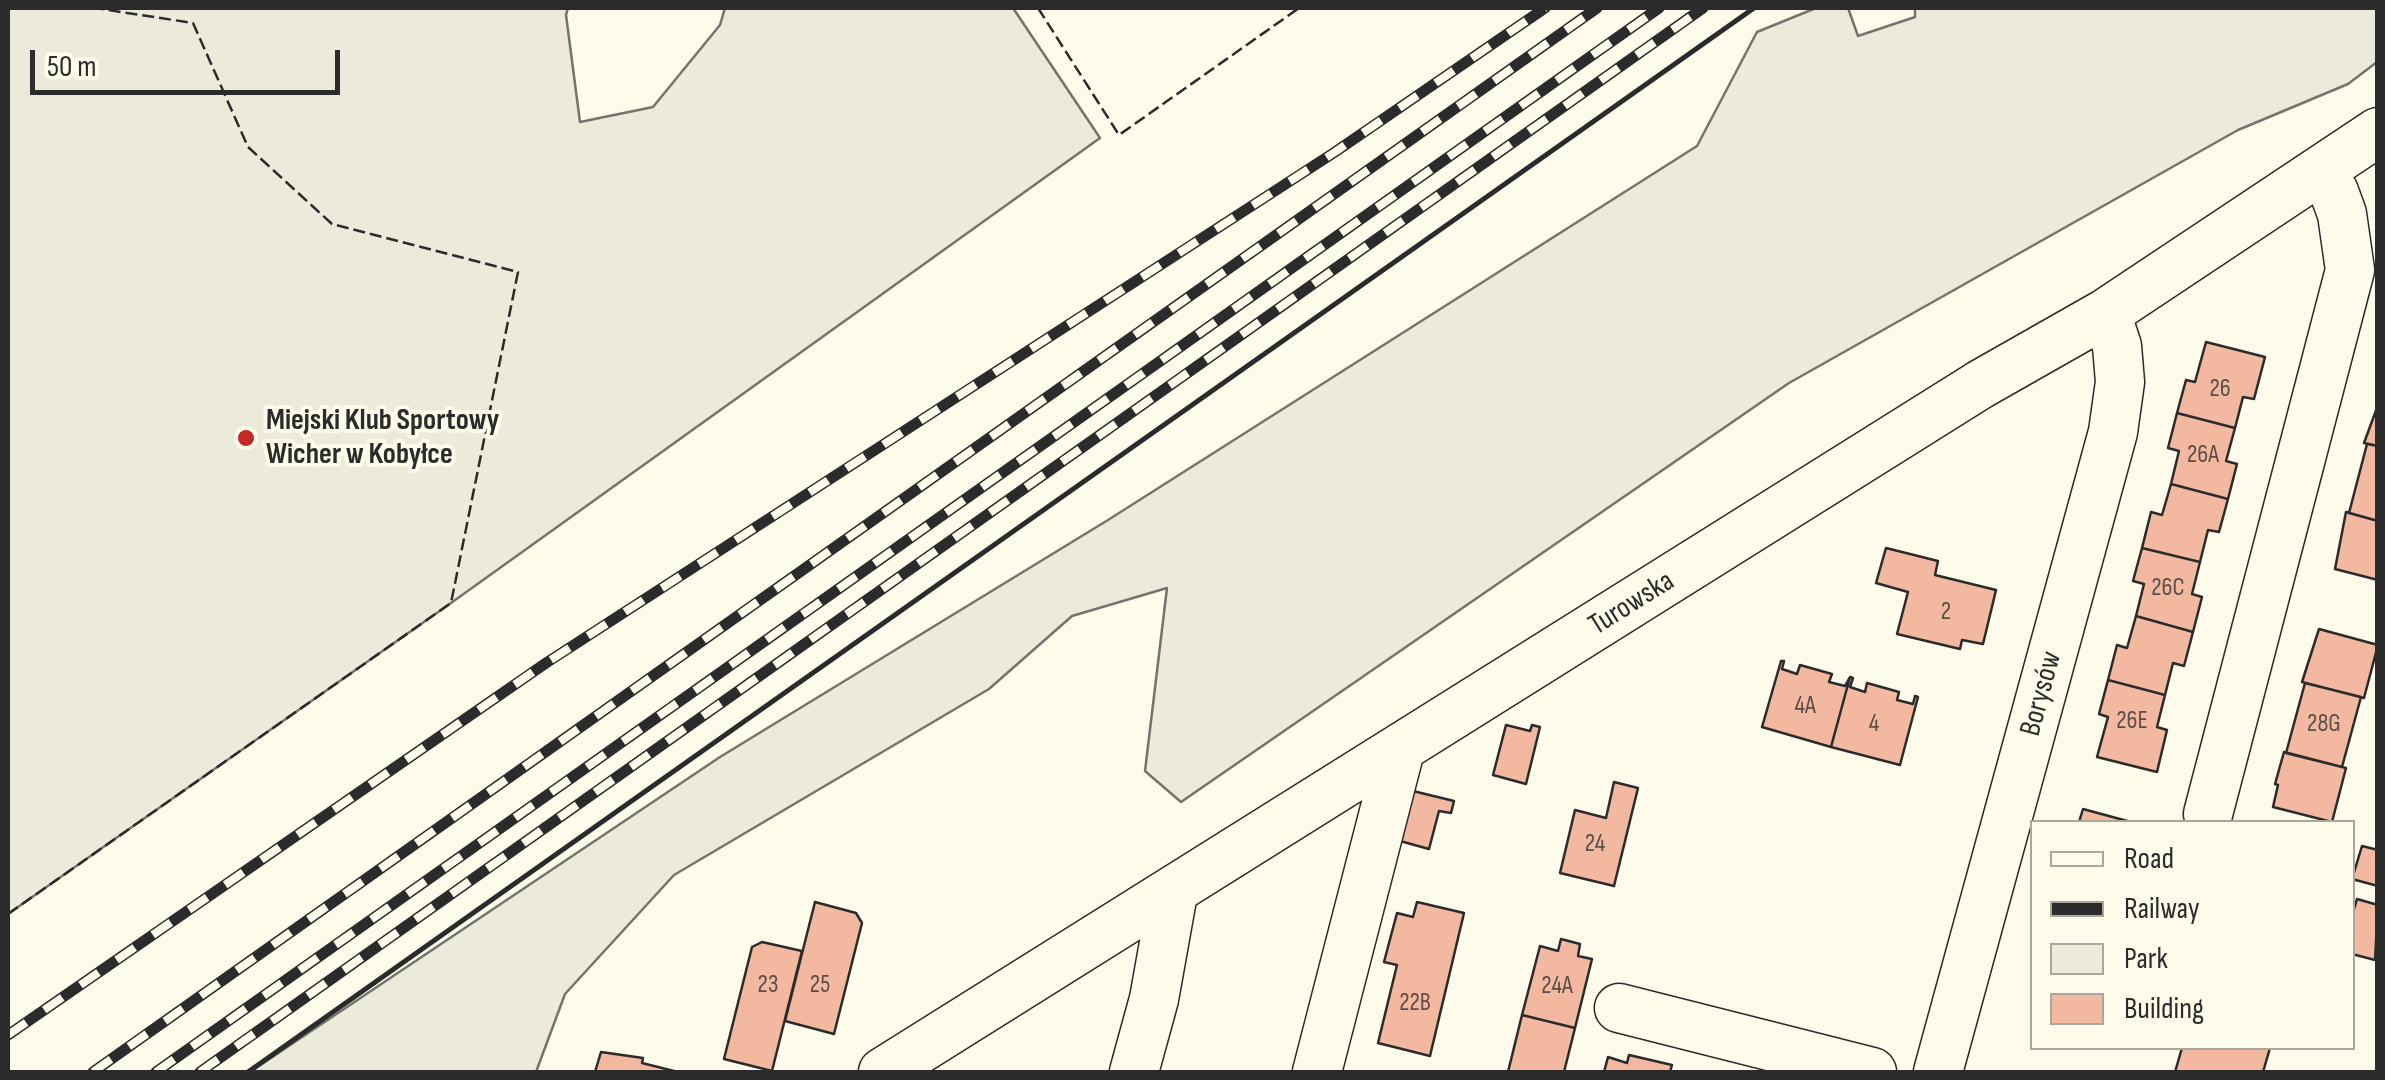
<!DOCTYPE html>
<meta charset="utf-8">
<style>
body{margin:0}
#map{position:relative;width:2385px;height:1080px;overflow:hidden;background:#fdfbea;font-family:"Sofia Sans Condensed",sans-serif}
canvas{display:block}
.frame{position:absolute;inset:0;border:10px solid #2b2b2b;pointer-events:none}
.legend{position:absolute;left:2030px;top:820px;width:325px;height:230px;box-sizing:border-box;background:#fdfbea;border:2px solid #a9a89e;margin:0;padding:12px 18px;list-style:none;font-size:30px;color:#2b2b2b}
.legend li{display:flex;align-items:center;gap:20px;height:50px}
.legend b{width:50px;border:2px solid #a9a89e}
.scale{position:absolute;left:30px;top:50px;width:310px;height:45px;box-sizing:border-box;border:5px solid #2b2b2b;border-top:0;padding-left:12px;font-size:30px;line-height:35px;white-space:nowrap;color:#2b2b2b;-webkit-text-stroke:8px #fdfbea;paint-order:stroke}
</style>
<div id="map">
<canvas width="2385" height="1080"></canvas>
<div class="frame"></div>
<ul class="legend">
<li><b style="height:12px;background:#fdfbea"></b>Road</li>
<li><b style="height:12px;background:#2b2b2b"></b>Railway</li>
<li><b style="height:28px;background:#ecebdb"></b>Park</li>
<li><b style="height:28px;background:#f2b8a0"></b>Building</li>
</ul>
<div class="scale">50 m</div>
</div>
<script>
const c = document.querySelector('canvas').getContext('2d');
c.lineJoin = 'round';
function fillPath(path, color) { c.fillStyle = color; c.fill(path, 'evenodd'); }
const shape = rows => new Path2D(rows.map(r => 'M' + r).join(''));
function strokePath(path, color, width, dash) { c.strokeStyle = color; c.lineWidth = width; c.lineCap = dash ? 'butt' : 'round'; c.setLineDash(dash || []); c.stroke(path); }
function label(font, color, halo, rows, align = 'center') {
  c.font = font + ' "Sofia Sans Condensed",sans-serif'; c.lineWidth = 8; c.setLineDash([]); c.textBaseline = 'middle'; c.strokeStyle = halo; c.fillStyle = color; for (const [text, x, y, turn = 0] of rows) {
    c.save(); c.translate(x, y); c.rotate((+turn || 0) * Math.PI / 180); c.textAlign = isNaN(turn) ? turn : align; if (halo) c.strokeText(text, 0, 0); c.fillText(text, 0, 0); c.restore();
  }
}
const green = shape([
 [8,8,568,8,566,15,580,122,653,107,720,25,725,8,1013,8,1100,138,451,603,8,914,8,8],
 [1816,8,1848,8,1858,36,1915,17,1915,8,2377,8,2377,62,2348,84,2238,130,1789,383,1181,802,1145,771,1167,588,1072,616,989,689,674,875,565,994,536,1072,250,1072,720,757,1108,520,1697,146,1757,32,1816,8]
]);
const building = shape([
 [2206,342,2265,357,2254,399,2243,397,2235,428,2177,413,2186,380,2195,382,2206,342],
 [2378,405,2378,446,2364,443,2378,405],
 [2177,413,2235,428,2226,461,2237,464,2228,499,2171,484,2179,451,2168,448,2177,413],
 [2367,444,2378,446,2378,521,2349,513,2367,444],
 [2171,484,2228,499,2219,532,2208,530,2200,562,2142,548,2151,512,2162,515,2171,484],
 [2346,512,2378,521,2378,580,2335,569,2346,512],
 [1886,548,1938,561,1935,575,1996,590,1983,644,1962,640,1960,649,1897,634,1908,592,1876,583,1886,548],
 [2142,548,2200,562,2192,594,2202,597,2193,632,2136,616,2144,584,2133,581,2142,548],
 [2136,616,2193,632,2184,666,2173,663,2165,695,2108,680,2117,645,2127,648,2136,616],
 [2319,629,2378,645,2364,698,2302,682,2319,629],
 [1781,661,1784,661,1782,669,1797,674,1800,665,1832,674,1829,682,1845,686,1850,677,1831,747,1762,727,1781,661],
 [1850,677,1853,678,1850,687,1865,692,1867,683,1899,692,1897,700,1913,704,1915,696,1918,697,1900,765,1831,747,1850,677],
 [2108,680,2165,695,2157,727,2167,730,2157,772,2097,757,2108,717,2099,714,2108,680],
 [2305,683,2361,697,2342,767,2286,753,2305,683],
 [1506,725,1530,731,1532,725,1540,727,1526,784,1493,775,1506,725],
 [2284,752,2346,768,2332,822,2273,807,2278,785,2275,784,2284,752],
 [1614,782,1638,788,1614,886,1560,873,1575,810,1606,818,1614,782],
 [1413,791,1454,801,1451,813,1439,811,1429,849,1400,841,1413,791],
 [2083,809,2131,822,2079,822,2083,809],
 [2362,846,2378,850,2378,886,2352,879,2362,846],
 [2357,899,2378,905,2375,960,2352,954,2352,916,2357,899],
 [815,902,856,913,862,923,834,1034,785,1021,815,902],
 [1417,902,1464,913,1430,1056,1378,1043,1397,965,1384,962,1397,913,1413,917,1417,902],
 [1561,939,1580,944,1578,956,1592,959,1575,1028,1522,1015,1540,946,1558,951,1561,939],
 [762,942,802,951,772,1071,724,1059,752,947,762,942],
 [1522,1015,1575,1028,1564,1072,1508,1072,1522,1015],
 [2182,1048,2270,1048,2263,1072,2175,1072,2182,1048],
 [601,1052,643,1058,642,1063,678,1072,595,1072,601,1052],
 [1629,1055,1672,1065,1670,1072,1604,1072,1608,1057,1627,1063,1629,1055]
]);
const minor = shape([
 [2208,814,2350,270,2342,214,2334,192,2319,172],
 [1619,1008,1872,1072],
 [883,1072,1981,384,2106,313,2378,132],
 [1134,1072,1154,999,1173,893],
 [1317,1072,1400,750],
 [1938,1072,2113,432,2120,382,2117,346,2106,313]
]);
const rail = shape([
 [8,1035,546,663,1335,152,1545,8],
 [93,1072,1597,8],
 [156,1072,1659,8],
 [200,1072,1703,8]
]);
const fence = shape([
 [1038,8,1119,135,1299,8],
 [8,914,451,603,518,272,332,224,248,147,193,23,95,8]
]);
const wall = shape([
 [248,1072,1754,8]
]);
const markers = [
 [246,438,10,"#c62828"]
];
const numberNames = [
 ["26",2220,390],
 ["26A",2203,456],
 ["26C",2168,589],
 ["2",1946,613],
 ["4A",1805,707],
 ["26E",2132,722],
 ["4",1874,725],
 ["28G",2324,725],
 ["24",1595,845],
 ["23",768,986],
 ["25",820,986],
 ["24A",1557,987],
 ["22B",1415,1004]
];
const poiNames = [
 ["Miejski Klub Sportowy",266,421],
 ["Wicher w Kobyłce",266,455]
];
const streetNames = [
 ["Turowska",1632,604,-32],
 ["Borysów",2042,694,-75]
];
fillPath(green, '#ecebdb');
strokePath(green, '#74746e', 2.5);
fillPath(building, '#f2b8a0');
strokePath(building, '#2b2b2b', 2.5);
strokePath(minor, '#2b2b2b', 51);
strokePath(minor, '#fdfbea', 48);
strokePath(rail, '#2b2b2b', 11);
strokePath(rail, '#fdfbea', 8, [22]);
strokePath(fence, '#2b2b2b', 2.5, [12, 5]);
strokePath(wall, '#2b2b2b', 5);
for (const [x, y, r, color] of markers) { const dot = new Path2D(); dot.arc(x, y, r, 0, 2 * Math.PI); c.fillStyle = color; c.fill(dot); strokePath(dot, '#fdfbea', 4); }
label('25px', '#5d4e48', null, numberNames);
label('bold 30px', '#2b2b2b', '#fdfbea', poiNames, 'left');
label('30px', '#2b2b2b', '#fdfbea', streetNames);
</script>
